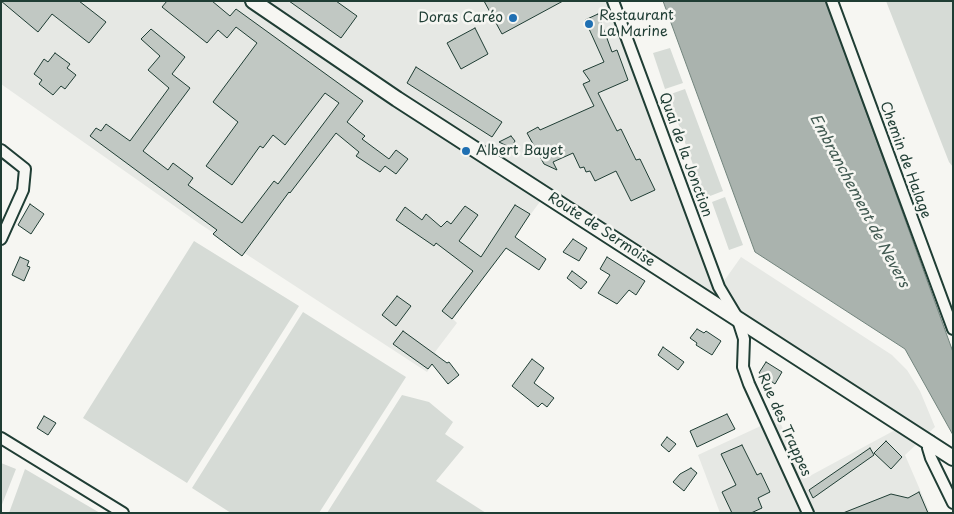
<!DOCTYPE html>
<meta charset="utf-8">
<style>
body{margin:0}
#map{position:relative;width:954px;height:514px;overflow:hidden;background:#f6f6f2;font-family:"Playpen Sans",sans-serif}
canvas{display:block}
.frame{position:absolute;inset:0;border:2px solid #1f3d34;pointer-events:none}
</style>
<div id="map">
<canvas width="954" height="514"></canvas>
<div class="frame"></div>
</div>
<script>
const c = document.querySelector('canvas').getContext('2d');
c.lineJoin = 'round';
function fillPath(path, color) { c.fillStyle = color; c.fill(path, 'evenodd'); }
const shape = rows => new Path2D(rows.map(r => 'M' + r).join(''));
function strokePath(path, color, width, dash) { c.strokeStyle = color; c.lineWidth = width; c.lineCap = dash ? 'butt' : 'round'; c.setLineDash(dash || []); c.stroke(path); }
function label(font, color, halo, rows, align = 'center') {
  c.font = font + ' "Playpen Sans",sans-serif'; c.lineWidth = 5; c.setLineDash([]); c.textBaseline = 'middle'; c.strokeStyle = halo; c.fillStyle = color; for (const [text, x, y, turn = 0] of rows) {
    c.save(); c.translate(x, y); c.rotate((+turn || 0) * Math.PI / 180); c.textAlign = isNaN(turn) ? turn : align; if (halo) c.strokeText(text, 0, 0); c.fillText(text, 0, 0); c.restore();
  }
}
const built = shape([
 [1,1,613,1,711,265,724,281,741,257,892,355,907,370,920,391,935,427,905,455,930,513,720,513,698,455,778,418,806,478,897,429,542,199,453,319,457,323,435,352,438,356,427,372,200,224,1,84]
]);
const green = shape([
 [886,1,953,1,953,167,949,162],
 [670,48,683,83,665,89,653,53],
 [685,89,723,191,705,198,668,95],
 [725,197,743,245,729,250,712,202],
 [194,241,299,306,187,483,83,418],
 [303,312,406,377,319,513,231,513,192,488],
 [402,395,429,402,453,422,445,434,464,447,436,481,486,513,327,513],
 [1,463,16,469,1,507],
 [25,469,100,513,9,513]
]);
const water = shape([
 [663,1,826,1,953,352,953,435,905,349,755,252,663,1]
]);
const building = shape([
 [1,1,79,1,106,22,89,43,52,14,38,32,1,1],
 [167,1,212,1,230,16,236,9,363,101,347,122,365,136,362,139,389,159,396,150,408,159,396,174,385,166,380,172,356,156,359,152,336,133,290,193,289,192,242,256,213,234,217,230,90,136,96,128,101,131,106,124,130,141,169,88,148,70,160,56,141,39,151,29,185,57,172,74,190,88,143,151,168,170,173,163,193,178,188,185,242,223,274,181,278,184,339,103,325,93,285,145,273,135,263,148,260,146,232,185,206,166,238,122,213,102,257,43,236,27,227,38,218,30,207,43,162,7,167,1],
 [289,1,336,1,357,16,341,38,289,1],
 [484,1,563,1,502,34,484,1],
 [598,14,612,52,617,50,628,80,598,93,617,131,621,129,636,160,640,159,655,190,631,201,616,171,595,181,590,171,586,172,584,167,580,168,573,153,553,162,557,170,544,164,527,133,538,127,540,130,594,106,583,84,590,81,583,71,604,62,585,20,598,14],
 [475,28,488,54,461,69,447,43,475,28],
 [55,53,70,64,67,68,76,75,65,89,61,86,53,95,39,84,42,80,34,74,44,59,48,62,55,53],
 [416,67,502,122,492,137,407,83,416,67],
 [511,136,515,141,511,148,499,142,511,136],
 [30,204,44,214,31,234,18,225,30,204],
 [515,205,530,214,515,237,546,259,539,270,506,248,452,319,442,311,473,271,436,243,434,246,396,220,405,207,422,220,426,214,441,227,447,221,451,224,465,206,478,215,459,241,481,257,515,205],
 [573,239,587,248,579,261,563,252,573,239],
 [20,257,29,261,27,266,30,267,24,281,12,275,20,257],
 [607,257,645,281,636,295,629,290,617,304,598,293,610,275,600,269,607,257],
 [572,271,587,282,581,289,567,278,572,271],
 [397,296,411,306,396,326,382,315,397,296],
 [697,329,704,333,706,331,721,341,712,355,696,345,697,343,690,338,697,329],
 [403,331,447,363,449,362,459,375,448,384,432,364,428,369,393,344,403,331],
 [663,347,684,362,678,370,658,355,663,347],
 [532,359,544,368,534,383,554,398,547,407,542,403,538,407,512,386,532,359],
 [766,362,782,372,775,384,759,373,766,362],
 [727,414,735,429,697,447,690,431,727,414],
 [44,416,56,423,48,435,37,428,44,416],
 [667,437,676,444,669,452,661,445,667,437],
 [886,441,902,457,891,469,874,453,886,441],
 [742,445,757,475,761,473,770,492,758,498,762,508,751,513,732,513,722,492,736,485,721,454,742,445],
 [870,448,874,455,813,498,809,490,870,448],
 [691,468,697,473,684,491,673,482,680,474,691,468],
 [919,492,928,513,843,513,891,494,908,498,919,492]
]);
const street = shape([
 [613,1,719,287,737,317,744,339,743,367,749,384,808,513],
 [832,1,953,329],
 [1,150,25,169,23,190,1,239],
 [1,438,123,513],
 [930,441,928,448,931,458,953,503]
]);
const secondary = shape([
 [253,1,397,99,953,458]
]);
const markers = [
 [513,18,5,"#1f6fb2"],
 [589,24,5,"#1f6fb2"],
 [466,151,5,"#1f6fb2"]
];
const poiNames = [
 ["Restaurant",599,16],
 ["La Marine",599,32],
 ["Doras Caréo",503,18,"right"],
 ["Albert Bayet",476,151]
];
const streetNames = [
 ["Quai de la Jonction",685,155,70],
 ["Chemin de Halage",905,160,70],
 ["Route de Sermoise",601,230,33],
 ["Rue des Trappes",784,425,66]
];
const waterNames = [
 ["Embranchement de Nevers",859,201,62]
];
fillPath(built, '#e6e8e4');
fillPath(green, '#d6dbd6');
fillPath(water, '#aab3ae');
strokePath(water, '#72847d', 1);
fillPath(building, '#c1c8c3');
strokePath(building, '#1f3d34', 1);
strokePath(street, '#1f3d34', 14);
strokePath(secondary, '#1f3d34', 18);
strokePath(street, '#f6f6f2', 10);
strokePath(secondary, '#f6f6f2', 14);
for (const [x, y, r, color] of markers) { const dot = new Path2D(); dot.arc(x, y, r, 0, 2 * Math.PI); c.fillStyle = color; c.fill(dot); strokePath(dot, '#f6f6f2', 2); }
label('14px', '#1f3d34', '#f6f6f2', poiNames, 'left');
label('14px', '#1f3d34', '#f6f6f2', streetNames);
label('italic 15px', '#425a52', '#f6f6f2', waterNames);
</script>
